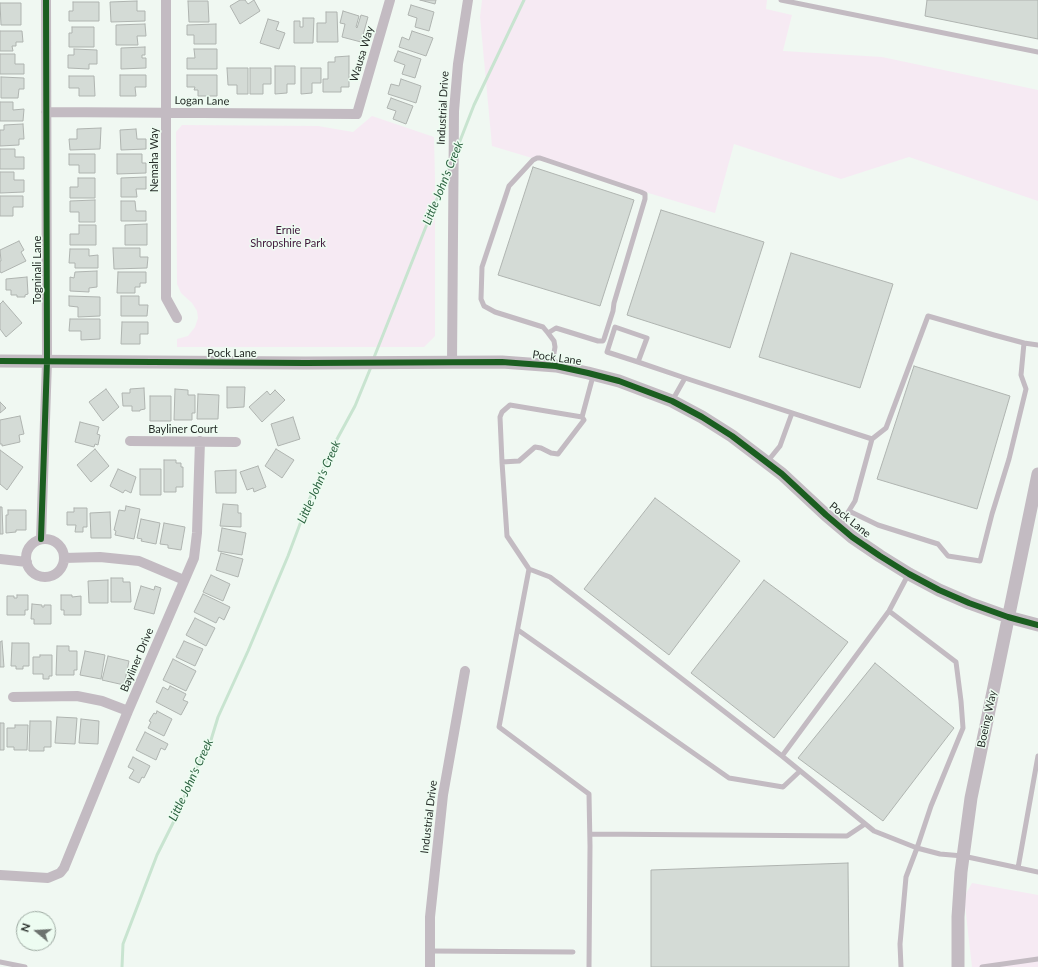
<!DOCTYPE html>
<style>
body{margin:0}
#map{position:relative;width:1038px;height:967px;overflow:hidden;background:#f0f8f2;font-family:Lato,sans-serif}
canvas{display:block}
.north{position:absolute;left:16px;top:911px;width:40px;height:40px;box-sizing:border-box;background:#edfcf1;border:1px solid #9da9a1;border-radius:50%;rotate:288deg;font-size:11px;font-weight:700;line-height:16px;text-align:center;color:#262c28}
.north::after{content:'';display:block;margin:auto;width:14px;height:18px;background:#6d736f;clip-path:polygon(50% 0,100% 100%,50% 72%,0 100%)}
</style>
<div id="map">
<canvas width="1038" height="967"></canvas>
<div class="north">N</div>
</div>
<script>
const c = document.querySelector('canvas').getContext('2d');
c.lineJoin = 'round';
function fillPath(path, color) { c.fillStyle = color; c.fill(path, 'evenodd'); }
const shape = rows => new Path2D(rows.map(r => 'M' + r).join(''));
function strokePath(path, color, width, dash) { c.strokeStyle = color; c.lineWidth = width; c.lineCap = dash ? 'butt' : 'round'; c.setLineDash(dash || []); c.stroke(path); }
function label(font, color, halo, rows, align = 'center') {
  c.font = font + ' Lato,sans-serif'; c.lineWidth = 3; c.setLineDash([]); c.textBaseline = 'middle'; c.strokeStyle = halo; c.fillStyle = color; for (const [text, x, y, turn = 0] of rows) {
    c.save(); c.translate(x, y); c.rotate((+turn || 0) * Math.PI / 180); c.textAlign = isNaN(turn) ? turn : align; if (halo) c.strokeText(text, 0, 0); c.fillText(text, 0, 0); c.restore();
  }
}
const green = shape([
 [482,0,767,0,766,9,792,15,783,51,882,57,1038,90,1038,201,909,157,841,179,734,144,715,213,492,146,480,17],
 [372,116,434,137,435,180,435,336,424,347,177,347,177,339,188,336,195,327,198,318,197,311,192,303,181,293,177,284,176,132,182,125,318,126,353,132],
 [972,883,1038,895,1038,967,972,967,964,897]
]);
const stream = shape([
 [458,146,474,105,524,0],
 [373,360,450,166],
 [122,967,123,944,157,855,174,821,200,760,211,740,218,717,248,651,288,556,309,500,336,441,355,406,371,367]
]);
const building = shape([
 [240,0,245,0,248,4,254,0,260,11,240,24,230,6,240,0],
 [420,0,436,0,435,4,420,0],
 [927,0,1038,0,1038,39,925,16,927,0],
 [137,1,137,11,145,11,145,21,111,22,110,2,137,1],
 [188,1,208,1,209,22,189,22,188,1],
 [73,2,99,2,99,21,69,21,69,11,73,11,73,2],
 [0,3,21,3,21,25,1,25,0,3],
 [411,5,434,12,429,31,415,27,417,18,408,15,411,5],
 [343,11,359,16,356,27,357,28,361,15,368,17,361,42,342,37,345,24,340,23,343,11],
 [326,12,337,12,338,42,317,42,317,23,326,23,326,12],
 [303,18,314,18,313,43,294,43,294,21,300,21,300,27,303,27,303,18],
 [268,19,279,22,276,30,285,33,279,49,260,43,268,19],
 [145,24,146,36,137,36,138,45,116,45,116,25,145,24],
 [216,24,216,44,194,44,194,35,187,35,187,25,216,24],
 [72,27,94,27,94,47,69,47,69,33,72,33,72,27],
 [0,31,22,31,23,42,16,42,16,46,12,46,13,51,0,51,0,31],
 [412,31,433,38,426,56,399,47,402,37,409,40,412,31],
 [145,47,145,55,142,55,142,58,146,58,146,68,121,69,121,48,145,47],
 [74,49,97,50,97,64,89,64,89,69,68,68,68,55,74,55,74,49],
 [194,49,217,49,217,69,187,69,187,58,195,58,194,49],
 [398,51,421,59,415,78,402,74,405,65,394,61,398,51],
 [0,54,15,54,15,64,24,64,24,74,0,74,0,54],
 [349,56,349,87,341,87,341,92,323,92,323,79,328,79,328,62,335,62,335,57,349,56],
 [275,66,295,66,295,84,287,84,287,93,275,94,275,66],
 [227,68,248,68,248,94,237,94,237,85,228,85,227,68],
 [250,68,271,68,271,84,263,84,263,94,250,94,250,68],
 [301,68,321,68,321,83,312,83,312,93,301,94,301,68],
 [120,75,146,75,146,87,135,87,136,96,120,96,120,75],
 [187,75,217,75,217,96,198,96,198,90,194,90,195,87,187,87,187,75],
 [69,76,94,76,95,96,79,96,79,88,69,88,69,76],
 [1,77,24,78,24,89,19,89,18,98,1,98,1,77],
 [401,79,421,86,416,103,388,94,391,84,399,86,401,79],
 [391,98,413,106,406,124,393,119,396,111,387,108,391,98],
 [0,102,13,102,13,110,24,109,23,121,0,121,0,102],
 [23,124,24,139,19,139,19,145,0,146,0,130,4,130,4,125,23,124],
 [101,128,100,149,70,150,69,139,77,139,77,129,101,128],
 [136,129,137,139,146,139,146,149,121,150,120,130,136,129],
 [0,149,15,149,15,157,24,157,24,169,0,169,0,149],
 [69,154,95,154,95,173,79,173,79,165,69,165,69,154],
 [117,154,142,154,142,163,146,163,146,173,117,174,117,154],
 [533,167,634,200,600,306,498,275,533,167],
 [0,172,14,172,14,180,24,180,24,192,0,193,0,172],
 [146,177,146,189,136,189,137,197,121,197,121,178,146,177],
 [78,178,95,178,95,198,70,198,70,187,78,187,78,178],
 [0,196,23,196,23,207,13,207,13,216,0,216,0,196],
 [95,200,95,222,79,222,79,212,70,212,70,201,95,200],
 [121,201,135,201,136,211,146,211,146,221,121,221,121,201],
 [661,210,764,242,730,348,627,315,661,210],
 [147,224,147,245,125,245,125,225,147,224],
 [79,225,96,225,96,245,70,245,70,234,79,234,79,225],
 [19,241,24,250,21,252,26,261,1,273,0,271,0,261,1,261,0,250,19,241],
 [113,248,140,248,140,257,148,257,147,268,114,269,113,248],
 [70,249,89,249,89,256,98,255,98,268,75,268,75,263,69,263,70,249],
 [791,253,893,284,860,388,759,357,791,253],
 [97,271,97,287,89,288,89,292,70,291,70,277,74,278,75,272,97,271],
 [118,272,146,272,146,283,140,283,140,287,135,287,135,293,117,293,118,272],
 [27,277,28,294,25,295,25,297,17,297,17,295,11,295,11,290,6,290,6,279,27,277],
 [69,296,100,297,100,316,78,317,78,307,69,306,69,296],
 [121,296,139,296,139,305,148,305,147,316,121,316,121,296],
 [3,301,22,323,6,337,0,329,0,304,3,301],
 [70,319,100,319,100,339,81,340,81,331,69,331,70,319],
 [122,322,148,322,148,334,140,334,140,344,121,344,122,322],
 [914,366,1010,396,977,509,877,479,914,366],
 [227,387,245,387,244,407,227,408,227,387],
 [144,388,145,409,140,410,140,411,132,411,132,406,123,406,122,393,130,393,130,389,144,388],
 [106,389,119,407,103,421,89,402,106,389],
 [175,389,188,390,188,395,195,395,195,413,192,413,192,420,174,420,175,389],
 [275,390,285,400,262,422,249,407,267,391,270,395,275,390],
 [198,394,219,395,218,419,197,419,198,394],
 [150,396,171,396,171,421,150,421,150,396],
 [0,402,6,408,0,413,0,402],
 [20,416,24,434,19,435,20,442,2,446,2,444,0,444,0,420,20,416],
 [293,417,300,439,278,446,271,424,293,417],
 [80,422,99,427,97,434,100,435,98,445,95,444,94,447,75,442,80,422],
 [95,449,109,466,91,482,77,465,95,449],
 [276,449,294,460,282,478,265,466,276,449],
 [0,450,23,467,7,490,0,484,0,450],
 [164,460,176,460,176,463,181,463,181,467,183,467,183,487,176,487,176,492,164,492,164,460],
 [258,466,266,487,254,492,253,488,247,490,240,472,258,466],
 [118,469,136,477,131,493,125,490,123,493,110,486,118,469],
 [140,469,161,469,161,495,140,495,140,469],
 [236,470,236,493,216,493,215,471,236,470],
 [655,498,740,561,669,655,584,589,655,498],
 [223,504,238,505,238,513,241,513,241,527,220,526,223,504],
 [126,506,140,509,134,539,115,535,116,531,114,530,119,510,125,511,126,506],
 [0,507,2,507,3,534,0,534,0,507],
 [74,508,87,508,87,527,83,527,83,532,75,532,76,525,67,525,67,512,74,512,74,508],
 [8,510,26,510,26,530,16,530,16,532,6,533,6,515,8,515,8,510],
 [110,512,111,538,91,538,90,513,110,512],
 [141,519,160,523,156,544,141,541,142,539,137,538,141,519],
 [164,523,185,527,181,550,168,548,168,545,160,544,164,523],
 [222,528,246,533,242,555,218,551,222,528],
 [221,553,243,559,238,577,216,570,221,553],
 [211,575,230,584,223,601,203,592,211,575],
 [111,578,123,578,123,582,130,582,131,602,111,602,111,578],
 [108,580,108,603,89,603,88,581,108,580],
 [764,580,848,642,774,738,691,673,764,580],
 [141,586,154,590,155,586,161,588,154,614,134,609,141,586],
 [203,594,230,607,224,620,219,617,216,623,194,612,203,594],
 [17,595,28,595,28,610,25,610,25,615,7,615,7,596,14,596,14,598,17,598,17,595],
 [61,595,72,595,72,597,81,596,81,615,64,615,64,610,61,610,61,595],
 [32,604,42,605,42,607,44,607,44,605,51,605,51,624,34,624,34,619,31,619,32,604],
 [195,618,215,628,206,646,186,635,195,618],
 [2,641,4,667,0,667,0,642,2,641],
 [184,641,203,649,195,666,176,657,184,641],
 [12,643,29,643,29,666,23,666,23,669,16,669,16,666,11,666,12,643],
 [57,646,69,646,69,651,77,651,77,670,74,670,74,675,56,675,57,646],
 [85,651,105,655,101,679,80,675,85,651],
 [40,655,52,655,52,676,49,676,49,679,43,679,43,674,33,674,33,657,40,657,40,655],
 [108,656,129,661,124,685,102,680,108,656],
 [173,659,196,671,186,691,163,680,173,659],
 [875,663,954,728,883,821,798,758,875,663],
 [170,686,186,694,183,700,188,702,181,715,156,702,163,687,168,690,170,686],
 [157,711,172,719,164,736,148,728,151,722,149,721,154,713,156,714,157,711],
 [57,717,77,718,75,744,55,743,57,717],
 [81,719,99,721,98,744,79,743,81,719],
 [30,721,51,721,51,747,44,747,44,751,29,751,30,721],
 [0,723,4,723,4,750,0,750,0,723],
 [15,725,28,725,27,750,14,750,14,747,7,747,7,728,15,728,15,725],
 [145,732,168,744,165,750,161,748,156,760,136,750,145,732],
 [133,757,150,766,144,778,142,777,139,783,129,778,134,770,128,767,133,757],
 [848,863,849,967,651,967,651,870,848,863]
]);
const service = shape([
 [781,0,1038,52],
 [548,333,556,328,598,341,603,341,604,339,613,311,614,303,645,199,645,194,641,192,540,158,537,158,533,160,509,186,482,267,481,299,484,306,495,312,543,327,548,333,554,341,555,347,552,365],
 [638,362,647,338,615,327,607,352,638,362,685,378,872,439,855,501,840,525],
 [672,401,685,378],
 [582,417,593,376],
 [872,439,886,428,928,316,994,335,1024,343],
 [502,462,519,461,535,447,541,448,551,453,558,454,584,420,582,417,510,405,502,412,500,417,502,462,507,536,529,569,499,727,589,794,590,846,589,967],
 [767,462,780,446,792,413],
 [849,511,878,525,938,544,948,556,980,561,992,514,1009,459,1026,389,1021,375,1024,343,1038,345],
 [529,569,550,577,782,756,889,611,908,575],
 [889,611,956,662,961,701,963,728,931,806,917,848,940,854,963,856,1038,872],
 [518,630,729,778,783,787,800,771],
 [782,756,874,831,917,848,906,877,900,944,901,967],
 [590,834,847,836,865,824],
 [1018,868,1038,756],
 [430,951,573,952],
 [0,962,25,967],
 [982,967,1038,959]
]);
const minor = shape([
 [166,0,166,298,177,318],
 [46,112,357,114,390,0],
 [452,362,454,111,458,64,468,0],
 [130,441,236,442],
 [41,539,47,361,46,0],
 '26 558a19 19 0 1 1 38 0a19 19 0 1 1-38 0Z',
 [64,558,100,557,139,561,184,580],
 [0,559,27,562],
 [13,697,77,696,102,701,128,711],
 [0,875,48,878,60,873,64,868,128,711,194,558,197,533,200,441],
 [430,967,430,917,443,795,465,671]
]);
const tertiary = shape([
 [0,361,305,363,502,362,556,366,588,373,619,381,672,401,702,417,732,436,782,474,826,515,852,537,880,556,909,574,939,590,969,603,1008,617,1038,625],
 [958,967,958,917,961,872,971,798,1038,474]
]);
const cycleway = shape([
 [0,361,305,363,502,362,556,366,588,373,619,381,672,401,702,417,732,436,782,474,826,515,852,537,880,556,909,574,939,590,969,603,1008,617,1038,625],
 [41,539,47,361,46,0]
]);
const streetNames = [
 ["Wausa Way",362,54,-73],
 ["Logan Lane",202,101,1],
 ["Industrial Drive",443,108,-87],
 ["Nemaha Way",154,160,-90],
 ["Togninali Lane",37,270,-90],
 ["Pock Lane",232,353],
 ["Pock Lane",557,358,8],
 ["Bayliner Court",183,429],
 ["Pock Lane",850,520,39],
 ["Bayliner Drive",137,660,-67],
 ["Boeing Way",987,719,-78],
 ["Industrial Drive",429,817,-83]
];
const parkNames = [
 ["Ernie",288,230],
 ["Shropshire Park",288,243]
];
const waterNames = [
 ["Little John's Creek",443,183,-68],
 ["Little John's Creek",319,482,-66],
 ["Little John's Creek",191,780,-65]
];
fillPath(green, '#f6eaf3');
strokePath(stream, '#c8e4d0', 3);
fillPath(building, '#d4dbd6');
strokePath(building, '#afb4b0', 1);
strokePath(service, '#c3bbc2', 5);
strokePath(minor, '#c3bbc2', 10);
strokePath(tertiary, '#c3bbc2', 13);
strokePath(cycleway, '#1b5e20', 6);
label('11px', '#262c28', '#edfcf1', streetNames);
label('11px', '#40173b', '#edfcf1', parkNames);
label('italic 12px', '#2c6340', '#edfcf1', waterNames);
</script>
